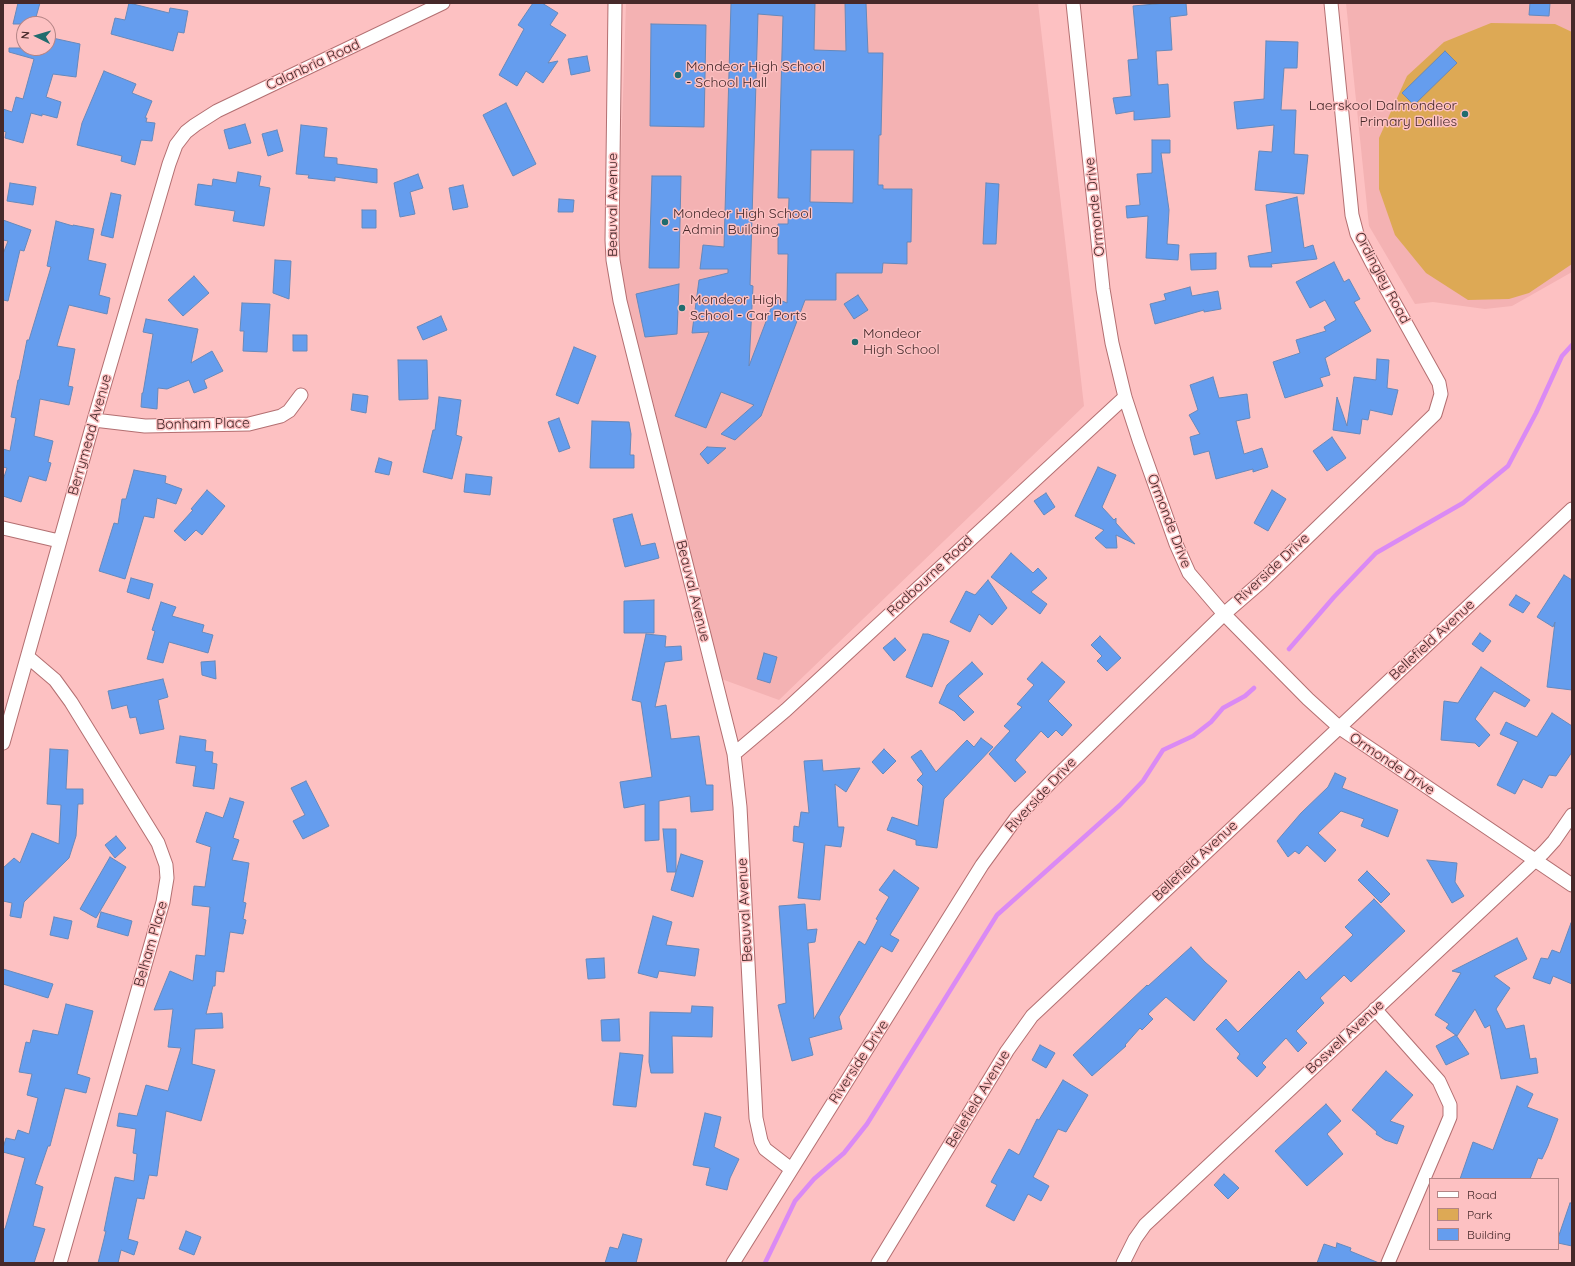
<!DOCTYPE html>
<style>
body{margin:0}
#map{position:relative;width:1575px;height:1266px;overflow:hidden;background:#fdc1c2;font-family:Quicksand,sans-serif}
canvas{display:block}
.frame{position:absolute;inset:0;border:4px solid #46292a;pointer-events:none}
.legend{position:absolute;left:1429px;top:1178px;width:130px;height:72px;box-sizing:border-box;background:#fdc1c2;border:1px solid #b48485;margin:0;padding:5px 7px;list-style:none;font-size:12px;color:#46292a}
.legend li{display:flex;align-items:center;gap:8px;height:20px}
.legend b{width:20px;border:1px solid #b48485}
.north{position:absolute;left:16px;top:16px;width:40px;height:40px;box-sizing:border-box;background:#fdc1c2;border:1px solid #b48485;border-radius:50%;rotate:275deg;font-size:11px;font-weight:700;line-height:16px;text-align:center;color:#46292a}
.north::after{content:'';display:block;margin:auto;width:14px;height:18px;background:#206c6e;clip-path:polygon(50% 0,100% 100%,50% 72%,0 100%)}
</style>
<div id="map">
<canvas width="1575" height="1266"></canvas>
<div class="frame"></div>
<ul class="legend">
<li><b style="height:5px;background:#fff"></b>Road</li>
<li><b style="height:11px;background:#dda955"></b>Park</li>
<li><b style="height:11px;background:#659dee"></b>Building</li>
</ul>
<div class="north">N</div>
</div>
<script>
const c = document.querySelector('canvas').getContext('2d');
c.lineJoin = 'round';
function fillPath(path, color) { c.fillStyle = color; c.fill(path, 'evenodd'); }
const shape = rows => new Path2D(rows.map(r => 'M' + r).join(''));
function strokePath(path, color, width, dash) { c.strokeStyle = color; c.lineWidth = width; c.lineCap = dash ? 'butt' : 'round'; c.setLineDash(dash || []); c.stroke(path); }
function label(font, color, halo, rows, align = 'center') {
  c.font = font + ' Quicksand,sans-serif'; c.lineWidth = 3; c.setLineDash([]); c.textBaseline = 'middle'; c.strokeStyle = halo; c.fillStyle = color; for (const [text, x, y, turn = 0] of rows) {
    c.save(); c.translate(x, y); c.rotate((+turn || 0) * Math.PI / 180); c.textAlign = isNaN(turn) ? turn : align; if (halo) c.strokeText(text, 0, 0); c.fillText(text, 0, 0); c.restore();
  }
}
const built = shape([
 [626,3,1038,3,1084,406,779,700,716,677,617,278],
 [1346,3,1572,3,1572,272,1512,306,1485,309,1433,302,1415,304,1369,226]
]);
const green = shape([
 [1491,23,1555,24,1572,32,1572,264,1529,293,1509,299,1468,300,1426,273,1395,235,1379,189,1379,138,1407,76,1444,42]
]);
const stream = shape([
 [1289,649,1334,597,1376,553,1463,503,1508,466,1536,413,1562,356,1572,345],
 [765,1263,795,1201,814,1179,844,1153,867,1124,997,915,1120,805,1143,781,1163,750,1193,736,1211,722,1223,708,1245,696,1254,688]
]);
const building = shape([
 [18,3,40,3,34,24,13,24,18,3],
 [129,3,169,13,170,8,188,11,184,33,178,32,173,51,111,34,115,18,125,20,129,3],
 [533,3,542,3,558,13,550,25,566,35,548,63,558,61,543,83,526,71,517,86,499,75,524,29,518,25,533,3],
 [731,3,815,3,814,50,846,51,845,3,866,3,868,53,883,53,881,135,879,135,878,185,883,185,883,189,912,189,911,242,907,242,907,264,883,263,882,273,836,273,836,300,805,300,761,416,735,440,721,434,754,405,721,392,706,428,675,416,709,332,692,333,699,280,728,273,728,269,700,269,703,245,724,247,731,3],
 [758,14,783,16,778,198,789,198,788,224,778,224,778,254,788,254,787,303,775,298,749,366,753,286,750,285,758,14],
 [811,150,854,150,853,203,810,202,811,150],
 [1166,3,1186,3,1187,15,1170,17,1172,50,1156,51,1158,85,1168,84,1170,117,1134,120,1134,111,1116,114,1113,98,1131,96,1128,60,1138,59,1133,6,1166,3],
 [1530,3,1550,3,1549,16,1529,15,1530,3],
 [651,24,706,25,704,127,650,126,651,24],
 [48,37,80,44,76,77,53,74,46,97,61,102,57,118,42,114,42,116,31,113,23,143,5,138,6,132,3,131,3,109,12,112,16,97,23,99,34,59,9,52,9,48,48,48,48,37],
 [1266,41,1298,42,1297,68,1284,68,1281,110,1296,110,1294,154,1308,155,1304,194,1255,190,1259,151,1272,152,1274,125,1237,129,1234,102,1264,99,1266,41],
 [1445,51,1457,63,1414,105,1402,93,1445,51],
 [587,56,590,71,571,75,568,59,587,56],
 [104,71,136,84,132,93,152,101,145,118,147,118,146,122,155,123,152,141,141,140,135,165,121,161,122,156,77,145,82,123,104,71],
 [506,103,536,164,513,176,483,115,506,103],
 [245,124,251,143,229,149,224,130,245,124],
 [301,125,327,128,324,157,337,158,337,164,377,169,377,183,335,177,335,181,308,178,309,175,296,174,301,125],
 [277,130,283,151,268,156,262,134,277,130],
 [1152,140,1170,140,1170,153,1161,153,1169,210,1167,244,1179,245,1178,260,1146,258,1148,216,1127,218,1126,206,1140,205,1137,174,1152,173,1152,140],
 [238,172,261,176,259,186,270,188,264,226,233,221,235,211,195,205,198,184,212,186,213,179,236,183,238,172],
 [418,174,423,188,410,192,415,214,400,217,394,183,418,174],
 [652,176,681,176,679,268,649,268,652,176],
 [10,183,36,187,33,205,7,201,10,183],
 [986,183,999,184,996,244,983,244,986,183],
 [463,185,468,207,453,210,449,188,463,185],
 [111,193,121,195,113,238,101,235,111,193],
 [1297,197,1304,248,1313,245,1317,259,1271,264,1272,267,1250,267,1248,256,1272,252,1266,205,1297,197],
 [559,199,574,200,573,212,558,212,559,199],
 [362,210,376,210,376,228,362,228,362,210],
 [3,220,31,230,24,251,20,250,8,301,3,300,3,254,8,241,3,240,3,220],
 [56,221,73,226,73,225,94,229,88,260,106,264,99,295,110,298,107,314,69,305,57,346,75,349,68,386,73,387,69,405,40,399,34,436,53,441,48,462,51,463,46,481,29,476,21,502,3,496,3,480,7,468,3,467,3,449,10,451,16,418,11,417,18,380,19,380,27,340,29,340,51,267,47,266,56,221],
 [1216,253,1216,269,1191,270,1190,254,1216,253],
 [275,260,291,261,289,299,273,293,275,260],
 [1334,262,1344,282,1349,279,1360,299,1354,302,1371,331,1325,358,1330,375,1320,378,1323,386,1285,398,1273,362,1300,353,1296,340,1326,331,1324,327,1336,320,1325,300,1310,308,1296,282,1334,262],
 [194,276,209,293,183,316,168,300,194,276],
 [679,284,677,334,645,337,636,294,679,284],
 [1190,287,1192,296,1218,291,1221,309,1204,312,1204,310,1155,324,1150,304,1166,300,1164,294,1190,287],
 [858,295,868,310,854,319,844,304,858,295],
 [242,303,270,304,267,352,243,351,244,331,240,331,242,303],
 [441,316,447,330,423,340,417,327,441,316],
 [146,319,198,329,191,363,212,351,223,371,204,380,207,388,194,393,189,380,167,389,158,388,157,409,141,407,142,393,143,393,153,334,143,332,146,319],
 [293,335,307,335,307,351,293,351,293,335],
 [574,347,596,356,578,404,556,395,574,347],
 [1377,359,1389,360,1387,388,1398,390,1392,415,1370,410,1368,420,1362,419,1360,434,1333,430,1337,397,1347,426,1354,377,1376,380,1377,359],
 [398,360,427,360,428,399,399,400,398,360],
 [1213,377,1219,398,1247,394,1250,418,1236,421,1244,454,1262,448,1268,467,1253,472,1253,469,1216,479,1209,451,1194,455,1190,437,1200,434,1189,415,1198,410,1190,385,1213,377],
 [353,394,368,396,366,413,351,410,353,394],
 [439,397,461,400,456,435,462,437,452,479,423,472,433,430,435,430,439,397],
 [559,418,570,448,559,452,548,422,559,418],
 [592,421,629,422,631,434,630,455,634,455,634,468,590,468,592,421],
 [1332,437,1346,458,1327,471,1313,451,1332,437],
 [707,447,726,448,708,464,700,454,707,447],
 [379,458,392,462,389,475,375,472,379,458],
 [1098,467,1116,475,1102,507,1114,520,1116,518,1116,523,1135,544,1116,535,1117,548,1106,548,1095,538,1104,530,1075,516,1098,467],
 [134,470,166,476,165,483,182,489,176,504,157,498,154,518,144,516,125,579,99,571,114,523,118,524,122,499,126,499,134,470],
 [466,474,492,477,490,495,464,492,466,474],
 [207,490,225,506,202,535,196,530,185,541,174,531,193,510,191,509,207,490],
 [1272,490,1286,499,1268,531,1254,523,1272,490],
 [1046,493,1055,507,1044,515,1034,501,1046,493],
 [632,514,641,546,655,543,659,558,625,567,613,519,632,514],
 [1011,553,1033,573,1038,568,1047,578,1031,592,1047,604,1040,614,991,577,1011,553],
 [1564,575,1572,580,1572,690,1547,687,1555,622,1553,627,1537,617,1564,575],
 [131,578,153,584,149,599,127,592,131,578],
 [988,580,1007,608,992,625,979,614,970,632,950,622,966,591,975,595,988,580],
 [1516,595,1530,603,1523,613,1509,605,1516,595],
 [654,600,654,633,624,633,624,601,654,600],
 [161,602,176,607,172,616,204,625,202,632,213,635,208,653,169,642,163,663,147,659,155,631,152,630,161,602],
 [1480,633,1491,641,1483,652,1472,644,1480,633],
 [646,634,666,636,665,647,681,646,682,660,665,662,655,707,666,705,671,739,699,736,706,785,713,785,713,810,691,812,690,796,659,801,659,840,645,841,645,804,624,808,620,782,652,777,641,702,632,700,646,634],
 [923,634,928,634,949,641,932,687,906,677,923,634],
 [1100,636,1121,658,1107,671,1097,661,1102,656,1091,645,1100,636],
 [895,638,906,650,894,661,883,648,895,638],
 [764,653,777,657,770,683,757,679,764,653],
 [215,661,216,679,202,675,201,662,215,661],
 [972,662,983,674,958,696,974,712,964,721,954,711,939,703,947,685,972,662],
 [1042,662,1065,682,1048,701,1072,725,1062,736,1056,730,1048,738,1041,731,1015,760,1026,772,1015,782,989,754,1010,731,1004,726,1022,707,1017,704,1034,685,1027,679,1042,662],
 [1481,667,1530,700,1525,707,1494,691,1475,719,1490,735,1479,747,1475,743,1441,740,1444,701,1458,703,1481,667],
 [163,679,168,697,158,700,164,729,140,734,136,717,130,718,127,705,112,709,108,691,163,679],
 [1552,713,1572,726,1572,752,1556,776,1549,775,1542,788,1523,779,1515,794,1497,785,1518,742,1500,734,1506,722,1537,737,1552,713],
 [180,736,206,740,205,751,213,752,212,763,217,764,214,789,193,786,196,766,176,763,180,736],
 [981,738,993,747,944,799,937,848,916,845,916,840,887,830,892,817,918,826,923,786,917,780,923,774,911,757,921,750,936,772,967,740,974,747,981,738],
 [50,749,68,750,66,789,83,789,83,804,78,804,76,836,69,858,24,902,21,918,10,916,12,903,3,901,3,868,14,858,20,863,32,833,59,844,61,805,47,804,50,749],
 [884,749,896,761,883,774,872,762,884,749],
 [822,760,823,771,860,768,846,792,835,784,838,827,844,827,841,847,825,845,820,900,798,898,804,843,793,841,794,826,799,827,801,812,809,813,804,761,822,760],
 [1335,773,1346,778,1342,788,1398,810,1388,837,1361,826,1364,819,1341,811,1318,833,1336,850,1325,862,1307,845,1299,854,1295,851,1288,857,1277,841,1301,813,1328,787,1335,773],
 [306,781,329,826,303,839,293,821,305,815,291,788,306,781],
 [230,798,244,802,233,838,239,840,232,860,249,863,243,902,246,903,243,919,246,920,243,934,230,932,224,972,216,971,215,986,213,986,206,1014,222,1013,223,1028,195,1029,192,1064,215,1070,201,1121,166,1111,157,1176,149,1175,144,1199,137,1198,128,1239,138,1242,134,1255,121,1250,118,1263,98,1263,106,1231,104,1231,115,1177,134,1181,137,1154,133,1153,136,1129,117,1126,119,1113,137,1116,146,1085,168,1091,181,1048,168,1047,173,1009,154,1010,170,971,193,981,196,955,205,956,210,907,192,905,194,886,205,887,211,847,196,842,206,812,223,818,230,798],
 [663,829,676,829,676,872,667,872,663,829],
 [116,836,126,848,115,858,105,845,116,836],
 [681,854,703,861,693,897,671,890,681,854],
 [110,857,126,867,96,918,80,909,110,857],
 [1427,860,1457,863,1455,882,1464,896,1452,903,1427,860],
 [894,870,919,888,890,935,899,940,892,952,881,946,839,1017,842,1029,809,1038,813,1055,792,1061,778,1005,786,1003,779,906,805,904,807,930,817,929,815,942,808,943,814,1019,859,941,865,945,878,920,876,919,889,897,879,890,894,870],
 [1367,871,1390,894,1381,903,1358,880,1367,871],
 [1374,899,1405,931,1351,982,1344,975,1320,998,1324,1003,1296,1031,1307,1043,1298,1052,1286,1038,1262,1063,1266,1067,1257,1077,1237,1058,1240,1054,1216,1029,1226,1019,1238,1032,1299,971,1306,980,1353,935,1345,927,1374,899],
 [101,912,132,921,128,936,97,927,101,912],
 [653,916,672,922,666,945,699,949,695,976,659,971,657,978,638,973,653,916],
 [54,917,72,921,68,939,50,935,54,917],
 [1571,923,1572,984,1553,976,1550,984,1533,978,1541,958,1548,959,1552,950,1560,953,1571,923],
 [1517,938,1527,959,1494,976,1510,988,1496,1009,1506,1029,1524,1025,1530,1059,1536,1058,1538,1073,1501,1079,1490,1025,1485,1028,1475,1009,1457,1036,1446,1028,1449,1024,1435,1015,1461,973,1452,971,1517,938],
 [1191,947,1205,962,1227,981,1194,1021,1166,997,1148,1014,1153,1019,1142,1030,1140,1028,1125,1045,1126,1046,1092,1076,1073,1055,1147,985,1148,986,1191,947],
 [604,958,605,978,588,979,586,959,604,958],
 [3,969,53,984,48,998,3,984,3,969],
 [66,1004,93,1011,77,1074,90,1078,86,1093,65,1088,50,1146,48,1146,35,1184,43,1187,33,1226,45,1229,34,1263,3,1263,3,1229,5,1229,25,1158,3,1152,3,1148,6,1138,15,1140,18,1130,29,1134,38,1098,27,1095,32,1074,19,1072,26,1042,30,1043,33,1030,58,1035,66,1004],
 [692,1006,713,1007,712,1037,672,1036,673,1073,651,1073,649,1062,650,1012,691,1013,692,1006],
 [619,1019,620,1041,602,1041,601,1020,619,1019],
 [1456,1035,1469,1054,1446,1065,1436,1046,1456,1035],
 [1040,1045,1055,1053,1046,1068,1032,1060,1040,1045],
 [620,1053,643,1055,636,1107,613,1105,620,1053],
 [1386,1071,1413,1095,1390,1121,1404,1126,1397,1144,1385,1140,1376,1134,1377,1132,1352,1110,1386,1071],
 [1063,1080,1088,1095,1066,1132,1058,1129,1033,1177,1049,1186,1041,1201,1028,1194,1014,1221,986,1206,997,1185,991,1182,1009,1149,1019,1155,1037,1119,1039,1120,1063,1080],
 [1517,1086,1533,1094,1527,1107,1558,1119,1548,1146,1542,1159,1538,1158,1530,1179,1460,1179,1473,1142,1493,1150,1517,1086],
 [1326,1104,1341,1121,1327,1134,1343,1154,1307,1186,1275,1151,1326,1104],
 [705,1113,721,1117,714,1147,739,1159,730,1178,727,1190,706,1185,710,1168,693,1165,705,1113],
 [1224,1174,1239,1188,1228,1199,1214,1185,1224,1174],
 [1570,1203,1572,1203,1572,1246,1558,1243,1558,1238,1570,1203],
 [186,1231,201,1237,194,1255,179,1249,186,1231],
 [623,1234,642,1239,636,1263,605,1263,610,1247,618,1249,623,1234],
 [1337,1243,1351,1248,1350,1251,1379,1263,1317,1263,1324,1244,1336,1248,1337,1243]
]);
const minor = shape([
 [615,3,612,240,613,260,620,301,734,754,740,807,756,1118,761,1141,765,1149,791,1169],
 [1073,3,1103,289,1112,343,1125,397,1139,440,1176,544,1189,573,1224,614,1308,699,1340,728,1572,885],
 [94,420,145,426,249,424,281,416,289,411,301,395],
 [3,528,59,541],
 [28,657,55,680,71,702,158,843,166,865,167,878,163,902,60,1263],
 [3,743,94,420,169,164,176,145,186,132,195,125,217,111,443,3],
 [734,754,786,710,1125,397],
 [1375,1009,1439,1081,1450,1105,1450,1117,1445,1129,1388,1263],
 [733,1263,982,865,1017,817,1052,781,1224,614,1261,582,1435,414,1441,394,1439,383,1371,261,1357,234,1352,215,1331,3],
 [878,1263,1007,1051,1032,1016,1572,509],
 [1123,1263,1135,1239,1145,1225,1544,852,1554,841,1572,815]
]);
const markers = [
 [678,75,4,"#206c6e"],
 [1465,114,4,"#206c6e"],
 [665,222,4,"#206c6e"],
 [682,308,4,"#206c6e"],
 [855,342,4,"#206c6e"]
];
const streetNames = [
 ["Calanbria Road",313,65,-25],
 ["Beauval Avenue",613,205,-90],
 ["Ormonde Drive",1095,207,-96],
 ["Ordingley Road",1382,278,62],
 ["Bonham Place",203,424,-1],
 ["Berrymead Avenue",90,435,-74],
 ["Ormonde Drive",1169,521,69],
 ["Riverside Drive",1272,569,-43],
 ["Radbourne Road",930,576,-43],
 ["Beauval Avenue",693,591,76],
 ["Bellefield Avenue",1432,640,-43],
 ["Ormonde Drive",1392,764,34],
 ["Riverside Drive",1041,795,-47],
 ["Bellefield Avenue",1195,861,-43],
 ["Beauval Avenue",745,910,-93],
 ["Belham Place",151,944,-74],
 ["Boswell Avenue",1345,1037,-43],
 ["Riverside Drive",859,1062,-57],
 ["Bellefield Avenue",978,1099,-59]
];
const poiNames = [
 ["Mondeor High School",686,67],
 ["- School Hall",686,83],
 ["Laerskool Dalmondeor",1457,106,"right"],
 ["Primary Dallies",1457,122,"right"],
 ["Mondeor High School",673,214],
 ["- Admin Building",673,230],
 ["Mondeor High",690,300],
 ["School - Car Ports",690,316],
 ["Mondeor",863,334],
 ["High School",863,350]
];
fillPath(built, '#f4b2b3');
fillPath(green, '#dda955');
strokePath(stream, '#da8af4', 4.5);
fillPath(building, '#659dee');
strokePath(building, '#6689bb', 1);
strokePath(minor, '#b36f71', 15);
strokePath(minor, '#fff', 13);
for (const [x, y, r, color] of markers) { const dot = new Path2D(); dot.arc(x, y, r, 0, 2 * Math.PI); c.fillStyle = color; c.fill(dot); strokePath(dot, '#fdc1c2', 1.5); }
label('14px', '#46292a', '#fdc1c2', streetNames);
label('14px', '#46292a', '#fdc1c2', poiNames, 'left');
</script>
